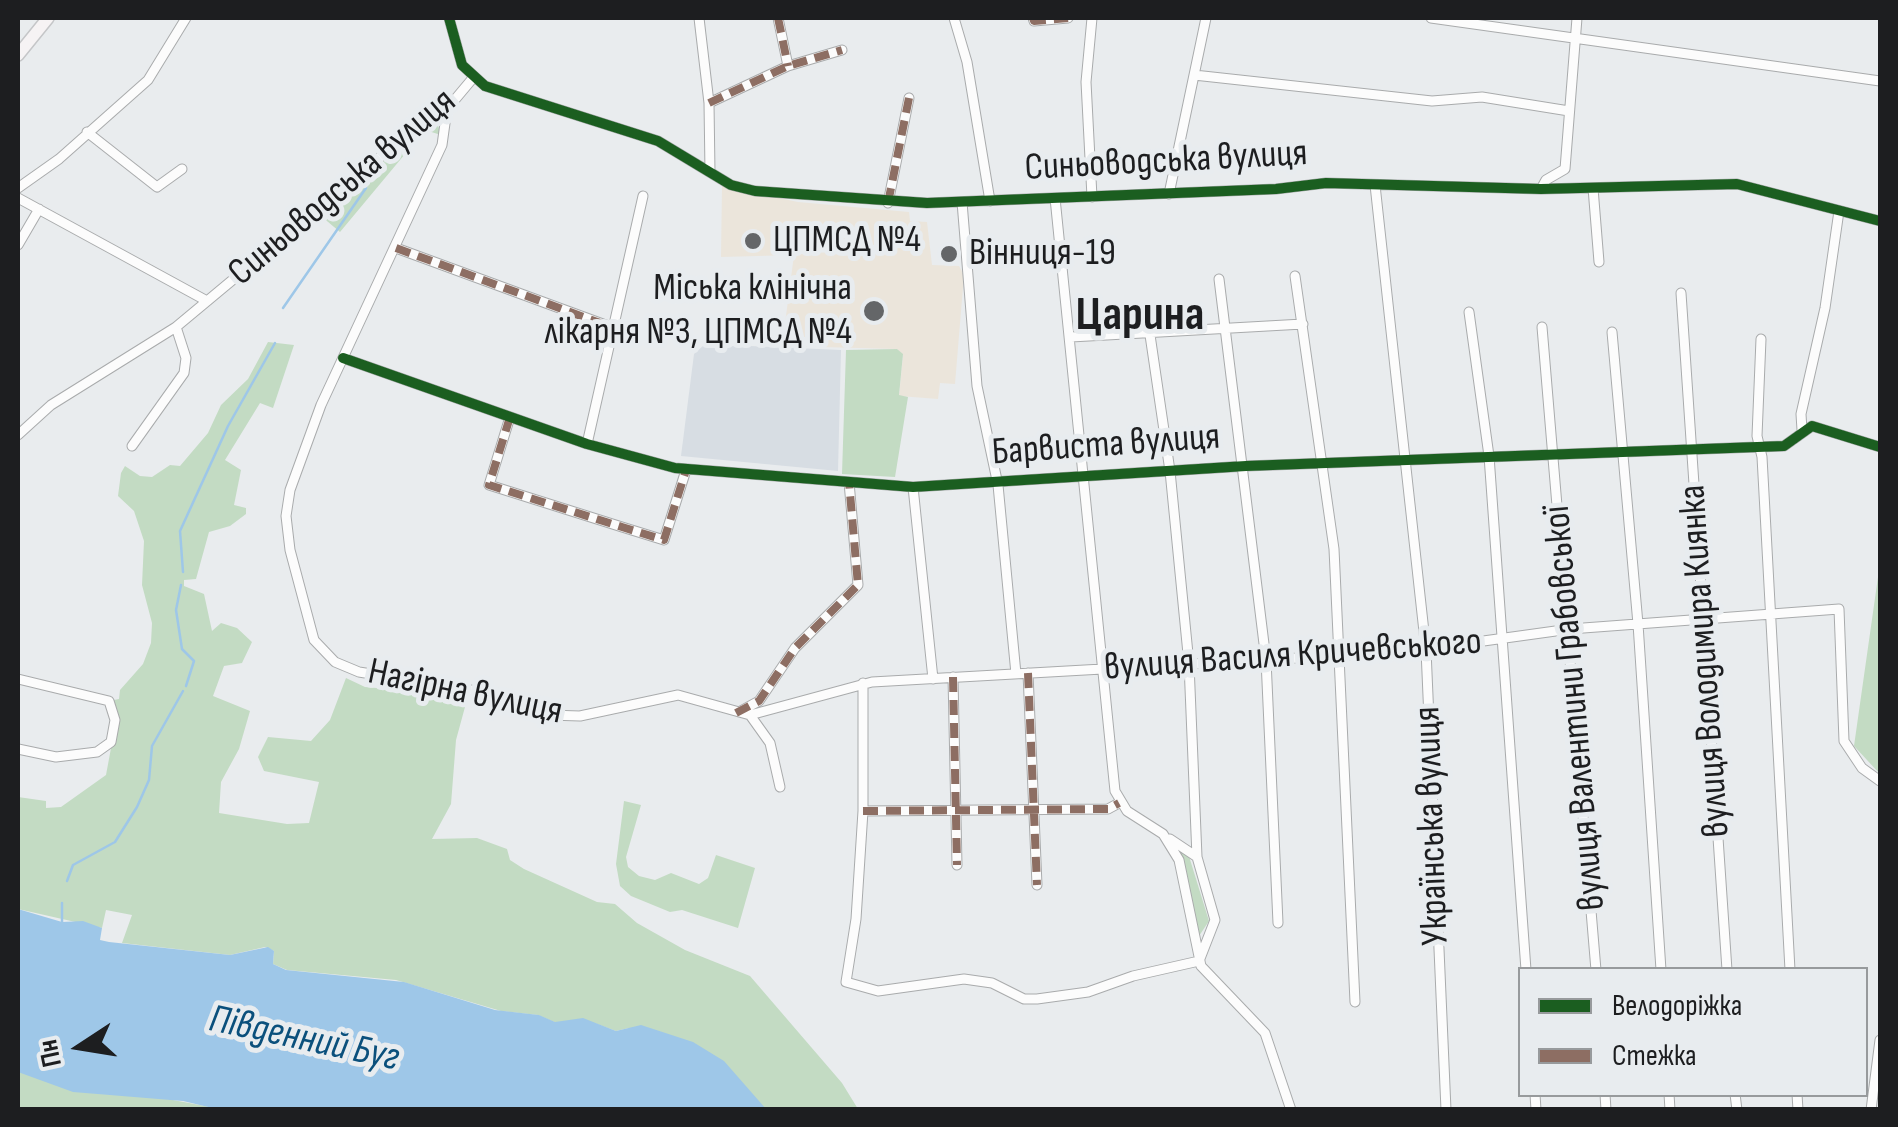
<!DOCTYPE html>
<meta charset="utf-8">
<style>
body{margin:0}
#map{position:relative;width:1898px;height:1127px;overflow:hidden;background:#e9ecee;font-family:"Sofia Sans Condensed",sans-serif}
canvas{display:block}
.frame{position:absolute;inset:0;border:20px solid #1d1e20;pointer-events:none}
.legend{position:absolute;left:1518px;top:967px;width:350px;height:130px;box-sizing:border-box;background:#e8ecef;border:2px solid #979a9c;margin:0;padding:12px 18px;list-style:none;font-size:30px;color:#1d1e20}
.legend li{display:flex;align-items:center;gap:20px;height:50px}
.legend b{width:50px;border:2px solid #979a9c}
.north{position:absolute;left:30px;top:997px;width:100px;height:100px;-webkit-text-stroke:8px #e8ecef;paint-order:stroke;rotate:258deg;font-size:28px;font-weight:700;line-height:40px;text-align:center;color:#1d1e20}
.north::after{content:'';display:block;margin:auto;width:35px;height:45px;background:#1d1e20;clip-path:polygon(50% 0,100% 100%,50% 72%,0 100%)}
</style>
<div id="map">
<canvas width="1898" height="1127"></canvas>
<div class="frame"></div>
<ul class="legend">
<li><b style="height:12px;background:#1b5e20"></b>Велодоріжка</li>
<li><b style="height:12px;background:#8d6e63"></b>Стежка</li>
</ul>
<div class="north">Пн</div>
</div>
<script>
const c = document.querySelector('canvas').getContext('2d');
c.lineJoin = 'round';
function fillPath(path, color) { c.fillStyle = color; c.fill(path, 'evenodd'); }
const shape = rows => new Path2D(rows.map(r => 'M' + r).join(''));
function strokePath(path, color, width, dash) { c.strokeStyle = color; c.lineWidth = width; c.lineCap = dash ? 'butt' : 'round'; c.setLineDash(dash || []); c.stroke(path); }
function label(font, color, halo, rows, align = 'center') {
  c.font = font + ' "Sofia Sans Condensed",sans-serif'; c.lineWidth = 10; c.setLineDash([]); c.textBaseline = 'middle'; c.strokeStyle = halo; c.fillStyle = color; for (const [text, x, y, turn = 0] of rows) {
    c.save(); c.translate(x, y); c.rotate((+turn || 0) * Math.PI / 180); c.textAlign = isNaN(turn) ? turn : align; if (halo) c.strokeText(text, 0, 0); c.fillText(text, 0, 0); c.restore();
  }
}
const built = shape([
 [705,344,841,350,838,471,681,456,694,354]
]);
const medical = shape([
 [722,186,798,202,909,212,910,221,927,222,932,265,959,266,964,275,955,384,940,383,938,399,899,396,903,355,897,349,782,346,794,255,721,257]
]);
const green = shape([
 [431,122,437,122,441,135,425,130,340,232,315,211],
 [268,342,294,345,273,408,260,403,225,460,241,470,234,505,246,508,246,514,230,526,209,532,196,579,184,580,184,586,204,594,212,631,221,623,237,628,252,642,242,663,224,666,213,696,250,711,239,749,221,782,219,813,287,824,309,823,319,782,264,771,258,757,268,737,311,741,330,720,346,678,365,687,468,696,456,740,451,804,432,839,477,838,507,849,510,860,524,869,597,902,615,904,637,923,685,950,750,976,842,1083,858,1109,734,1109,629,1028,616,1031,594,1023,554,1022,538,1015,501,1011,396,980,287,970,273,964,274,951,265,947,230,955,122,943,132,915,106,910,102,928,18,909,18,797,46,801,46,808,61,807,106,775,114,732,109,701,119,699,120,690,143,664,151,643,152,623,142,585,144,541,134,511,118,496,121,473,125,466,140,476,152,477,170,465,180,466,208,433,221,405,248,379],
 [897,349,903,354,899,395,908,397,895,477,842,474,846,350],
 [1880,563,1880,774,1854,746],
 [624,801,641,805,626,857,628,867,639,876,655,880,671,873,699,884,708,878,716,855,755,868,738,928,682,910,670,912,631,896,620,886,616,864],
 [1180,852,1188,853,1209,921,1199,936],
 [18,1055,173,1100,221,1109,18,1109]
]);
const water = shape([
 [18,909,62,922,83,921,102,928,100,940,109,942,230,955,268,947,274,951,273,964,286,970,404,982,495,1010,539,1015,555,1022,583,1018,616,1031,641,1025,693,1042,724,1061,766,1109,221,1110,183,1101,73,1092,18,1072]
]);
const stream = shape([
 [283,308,366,188,364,179],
 [183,572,180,531,228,426,275,343],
 [181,585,176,610,182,649,194,661,186,686],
 [67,881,73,865,115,842,137,807,149,780,152,746,183,691],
 [62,903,62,925]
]);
const minor = shape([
 [449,18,462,65,485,86,658,141,731,185,755,191,927,203,1276,189,1326,183,1541,189,1737,184,1880,221],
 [699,18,709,103,710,172],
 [778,18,788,66],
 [954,18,967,62,990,201],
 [1033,18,1034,21,1068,18],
 [1431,18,1880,81],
 [1194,75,1432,101,1482,97,1569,111],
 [709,103,788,66,842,50],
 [447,109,442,145,321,405,290,490,286,516,290,550,314,640,335,662,359,672,507,696,549,715,580,716,678,695,750,715,770,743,780,787],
 [87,132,157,187,182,169],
 [1375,185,1426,650,1446,1110],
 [18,188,59,159,148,80,186,18],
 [1593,188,1599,262],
 [1541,189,1546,180,1565,169,1577,18],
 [1169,194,1206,18],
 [1092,197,1086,82,1092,18],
 [18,198,207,301],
 [1055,198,1115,791,1127,811,1163,834,1179,860,1201,966,1265,1033,1291,1110],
 [962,202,977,386,998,485,1016,674],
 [888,203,909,98],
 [18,245,39,209],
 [396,248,611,327],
 [1295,276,1334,549,1355,1002],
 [1219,279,1266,660,1278,923],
 [1681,293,1727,970],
 [1469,312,1489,456,1526,970],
 [1542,327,1596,970],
 [1612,332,1638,624,1661,970],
 [1150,335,1170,471,1189,664,1197,857,1215,920,1199,961],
 [1071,337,1303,324],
 [1761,339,1757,436,1762,457,1790,970],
 [343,358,587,444,675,468,913,487,1246,466,1784,446,1812,426,1880,447],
 [510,417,489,485,622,527,664,540,686,470],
 [1802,430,1801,414,1825,308,1839,211],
 [18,435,51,405,176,327,391,148,447,109,473,78],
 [587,444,643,196],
 [132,446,184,373,186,358,176,327],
 [913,487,933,679],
 [1028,673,1037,885],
 [953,677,957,865],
 [18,679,109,701,115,720,111,742,97,752,56,757,18,749],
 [863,683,863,811,856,919,846,982,878,991,964,979,992,983,1024,999,1037,999,1088,992,1133,976,1199,961],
 [739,712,759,701,795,648,858,585,849,482],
 [750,715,872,682,1404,652,1570,629,1839,609,1844,741,1862,768,1880,781],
 [863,811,1108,809,1119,803],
 [1170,839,1197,857],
 [1535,1094,1536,1110],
 [1605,1094,1606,1110],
 [1669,1094,1670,1110],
 [1735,1094,1737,1110],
 [1797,1094,1798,1110],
 [1871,1110,1880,1040]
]);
const major = shape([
 [18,55,48,18]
]);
const quiet = shape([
 [778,18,788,66],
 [1033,18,1034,21,1068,18],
 [709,103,788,66,842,50],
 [888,203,909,98],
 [396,248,611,327],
 [510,417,489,485,622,527,664,540,686,470],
 [1028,673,1037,885],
 [953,677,957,865],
 [736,713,759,701,795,648,858,585,849,482],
 [863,811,1108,809,1119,803]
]);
const cycleway = shape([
 [449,18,462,65,485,86,658,141,731,185,755,191,927,203,1276,189,1326,183,1541,189,1737,184,1880,221],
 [343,358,587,444,675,468,913,487,1246,466,1784,446,1812,426,1880,447]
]);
const markers = [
 [753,241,10,"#646668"],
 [949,254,10,"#646668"],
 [874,311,12,"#646668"]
];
const streetNames = [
 ["Синьоводська вулиця",1166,162,-3],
 ["Синьоводська вулиця",343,188,-40],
 ["Барвиста вулиця",1106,446,-4],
 ["вулиця Василя Кричевського",1293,656,-4],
 ["вулиця Володимира Киянка",1706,661,-94],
 ["Нагірна вулиця",465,693,12],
 ["вулиця Валентини Грабовської",1576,708,-95],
 ["Українська вулиця",1433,826,-92]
];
const poiNames = [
 ["ЦПМСД №4",773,241],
 ["Вінниця-19",969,254],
 ["Міська клінічна",852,289,"right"],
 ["лікарня №3, ЦПМСД №4",852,333,"right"]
];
const waterNames = [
 ["Південний Буг",304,1040,12]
];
const districtNames = [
 ["Царина",1140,317]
];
fillPath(built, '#d7dde3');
fillPath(medical, '#ebe5db');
fillPath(green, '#c3dbc3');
fillPath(water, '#9ec7e8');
strokePath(stream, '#9ec7e8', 2.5);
strokePath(minor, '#a9abac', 11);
strokePath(major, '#c5c6c8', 14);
strokePath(minor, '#fcfcfc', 9);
strokePath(major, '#f6f3f4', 11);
strokePath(quiet, '#8d6e63', 8, [15, 8]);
strokePath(cycleway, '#1b5e20', 10);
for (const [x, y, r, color] of markers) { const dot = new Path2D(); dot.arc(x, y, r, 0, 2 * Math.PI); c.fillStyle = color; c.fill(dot); strokePath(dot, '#e8ecef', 4); }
label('38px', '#1d1e20', '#e8ecef', streetNames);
label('38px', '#1d1e20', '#e8ecef', poiNames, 'left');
label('italic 40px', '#0b507c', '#e8ecef', waterNames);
label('bold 48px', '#1d1e20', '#e8ecef', districtNames);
</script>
